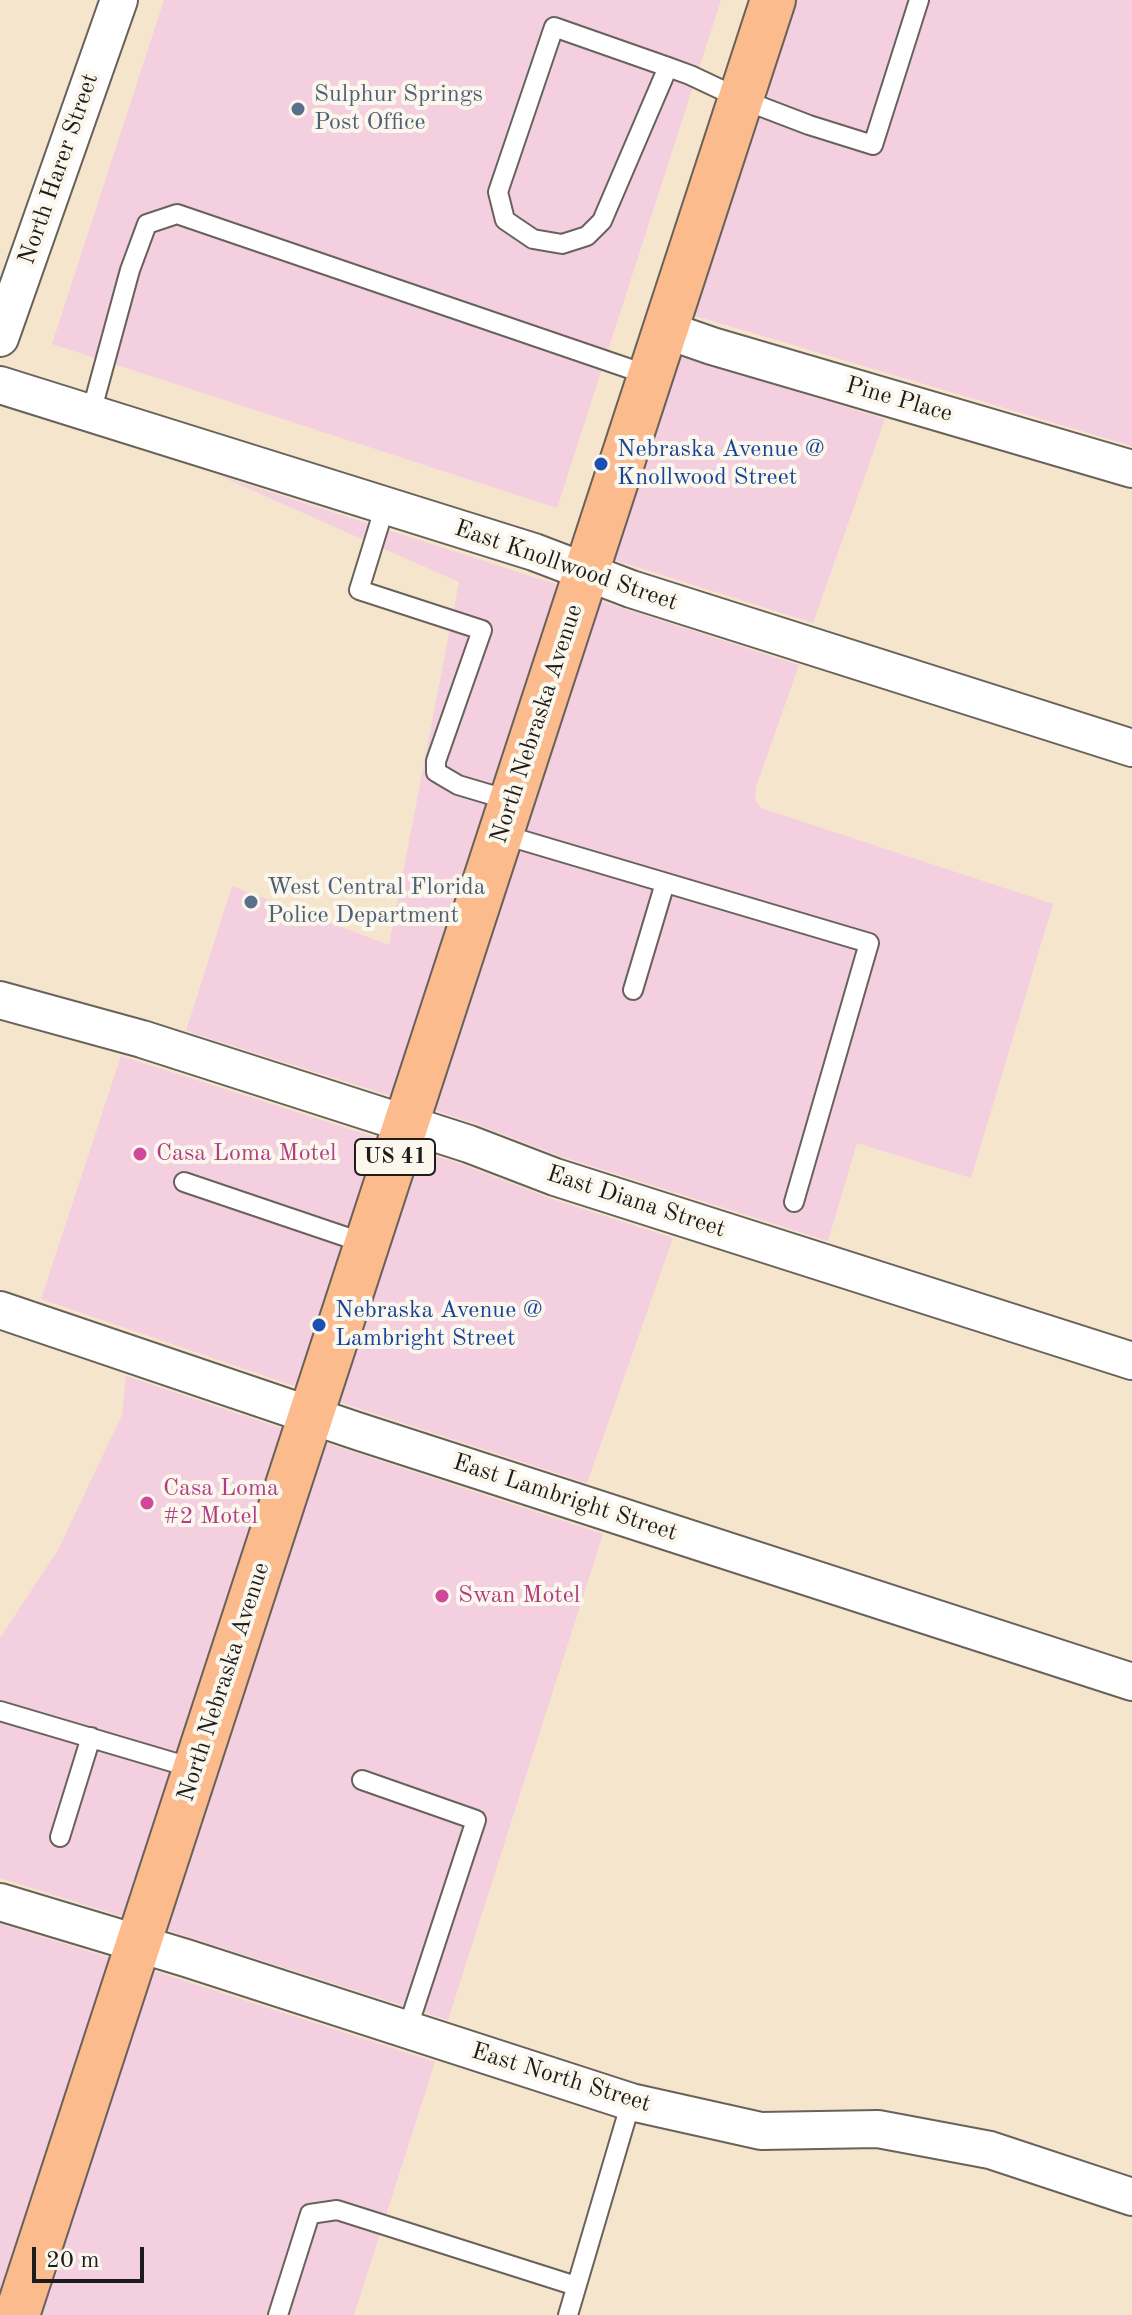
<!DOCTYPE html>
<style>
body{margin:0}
#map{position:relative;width:1132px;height:2315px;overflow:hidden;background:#f5e5cd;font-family:"Old Standard TT",serif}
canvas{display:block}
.scale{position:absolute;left:32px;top:2247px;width:112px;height:36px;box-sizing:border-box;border:4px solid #1c1c1c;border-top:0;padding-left:10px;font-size:24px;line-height:28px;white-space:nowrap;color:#1c1c1c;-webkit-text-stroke:6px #fbf7ec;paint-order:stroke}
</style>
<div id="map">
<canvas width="1132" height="2315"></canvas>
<div class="scale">20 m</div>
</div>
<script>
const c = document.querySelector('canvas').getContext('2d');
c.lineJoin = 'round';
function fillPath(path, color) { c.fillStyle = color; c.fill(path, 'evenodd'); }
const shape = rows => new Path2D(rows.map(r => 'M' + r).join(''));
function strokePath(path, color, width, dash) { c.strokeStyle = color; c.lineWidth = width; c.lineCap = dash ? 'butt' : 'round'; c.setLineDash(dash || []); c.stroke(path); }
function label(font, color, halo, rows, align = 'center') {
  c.font = font + ' "Old Standard TT",serif'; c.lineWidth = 8; c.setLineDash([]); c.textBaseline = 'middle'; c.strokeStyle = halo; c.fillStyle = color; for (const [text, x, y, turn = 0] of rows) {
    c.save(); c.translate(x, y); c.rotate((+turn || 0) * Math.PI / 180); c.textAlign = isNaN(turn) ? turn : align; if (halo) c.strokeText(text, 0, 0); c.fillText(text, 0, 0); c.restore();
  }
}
const built = shape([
 [164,0,721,0,557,508,52,344],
 [794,0,1132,0,1132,446,692,315,748,140,751,141],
 [678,356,885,419,813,623,612,559],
 [220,476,562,586,394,1097,186,1031,232,886,389,945,459,582],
 [598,600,799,665,756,787,755,799,761,808,1053,904,971,1178,857,1143,828,1241,563,1157,476,1124,431,1109],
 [121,1056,381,1139,300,1388,41,1299],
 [418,1151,461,1164,549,1198,673,1238,587,1483,336,1401],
 [126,1376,286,1430,127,1918,0,1878,0,1638,58,1550,122,1415],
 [323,1442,603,1534,448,2020,164,1929],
 [0,1924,114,1959,0,2306],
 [151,1970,435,2062,354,2315,38,2315]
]);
const lane = shape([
 [668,67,602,221,587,236,562,244,533,239,505,220,498,192,554,27,668,67,690,75,741,99,809,125,873,145,919,0],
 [91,413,130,270,147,224,177,214,651,376],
 [385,506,359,590,482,630,436,761,436,772,458,785,512,801],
 [501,834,869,943,794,1202],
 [633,990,665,883],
 [184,1182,367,1244],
 [0,1711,196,1769],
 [362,1780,476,1820,407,2030],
 [60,1837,91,1737],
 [278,2315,310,2214,337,2210,576,2286],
 [568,2315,631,2102]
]);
const street = shape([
 [666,330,712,346,1132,469],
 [0,338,119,0],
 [0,385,534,552,631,589,1132,748],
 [0,1000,142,1039,469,1144,555,1177,1132,1361],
 [0,1310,357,1431,1132,1682],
 [0,1902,186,1958,631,2102,761,2131,878,2129,990,2150,1132,2197]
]);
const primary = shape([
 [17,2315,773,0]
]);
const markers = [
 [298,109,8,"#5c6f8a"],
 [601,464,8,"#1a4fb4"],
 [251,902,8,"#5c6f8a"],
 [140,1154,8,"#d1479c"],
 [319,1325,8,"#1a4fb4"],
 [147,1503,8,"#d1479c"],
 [442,1596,8,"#d1479c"]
];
const shields = [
 [395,1157,80]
];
const shieldNames = [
 ["US 41",395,1157]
];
const serviceNames = [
 ["Sulphur Springs",314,95],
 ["Post Office",314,123],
 ["West Central Florida",267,888],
 ["Police Department",267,916]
];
const streetNames = [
 ["North Harer Street",59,169,-71],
 ["Pine Place",899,400,16],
 ["East Knollwood Street",566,566,19],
 ["North Nebraska Avenue",537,724,-72],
 ["East Diana Street",636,1202,18],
 ["East Lambright Street",565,1498,18],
 ["North Nebraska Avenue",224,1682,-72],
 ["East North Street",561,2078,17]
];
const transitNames = [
 ["Nebraska Avenue @",617,450],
 ["Knollwood Street",617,478],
 ["Nebraska Avenue @",335,1311],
 ["Lambright Street",335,1339]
];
const hotelNames = [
 ["Casa Loma Motel",156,1154],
 ["Casa Loma",163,1489],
 ["#2 Motel",163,1517],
 ["Swan Motel",458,1596]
];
fillPath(built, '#f3cfe0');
strokePath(lane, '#68625a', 22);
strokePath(street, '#68625a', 40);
strokePath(primary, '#68625a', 48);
strokePath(lane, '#fff', 18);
strokePath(street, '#fff', 36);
strokePath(primary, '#fbbb8d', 44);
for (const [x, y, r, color] of markers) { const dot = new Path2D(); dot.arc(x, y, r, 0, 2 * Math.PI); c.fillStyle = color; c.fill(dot); strokePath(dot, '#fbf7ec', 3); }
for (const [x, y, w] of shields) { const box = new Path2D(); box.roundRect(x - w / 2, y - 18, w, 36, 6); c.fillStyle = '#fbf7ec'; c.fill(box); strokePath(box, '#1c1c1c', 2); }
label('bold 22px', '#1c1c1c', null, shieldNames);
label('24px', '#4e5e75', '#fbf7ec', serviceNames, 'left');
label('24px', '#1c1c1c', '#fbf7ec', streetNames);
label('24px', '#164399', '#fbf7ec', transitNames, 'left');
label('24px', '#b23c85', '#fbf7ec', hotelNames, 'left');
</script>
